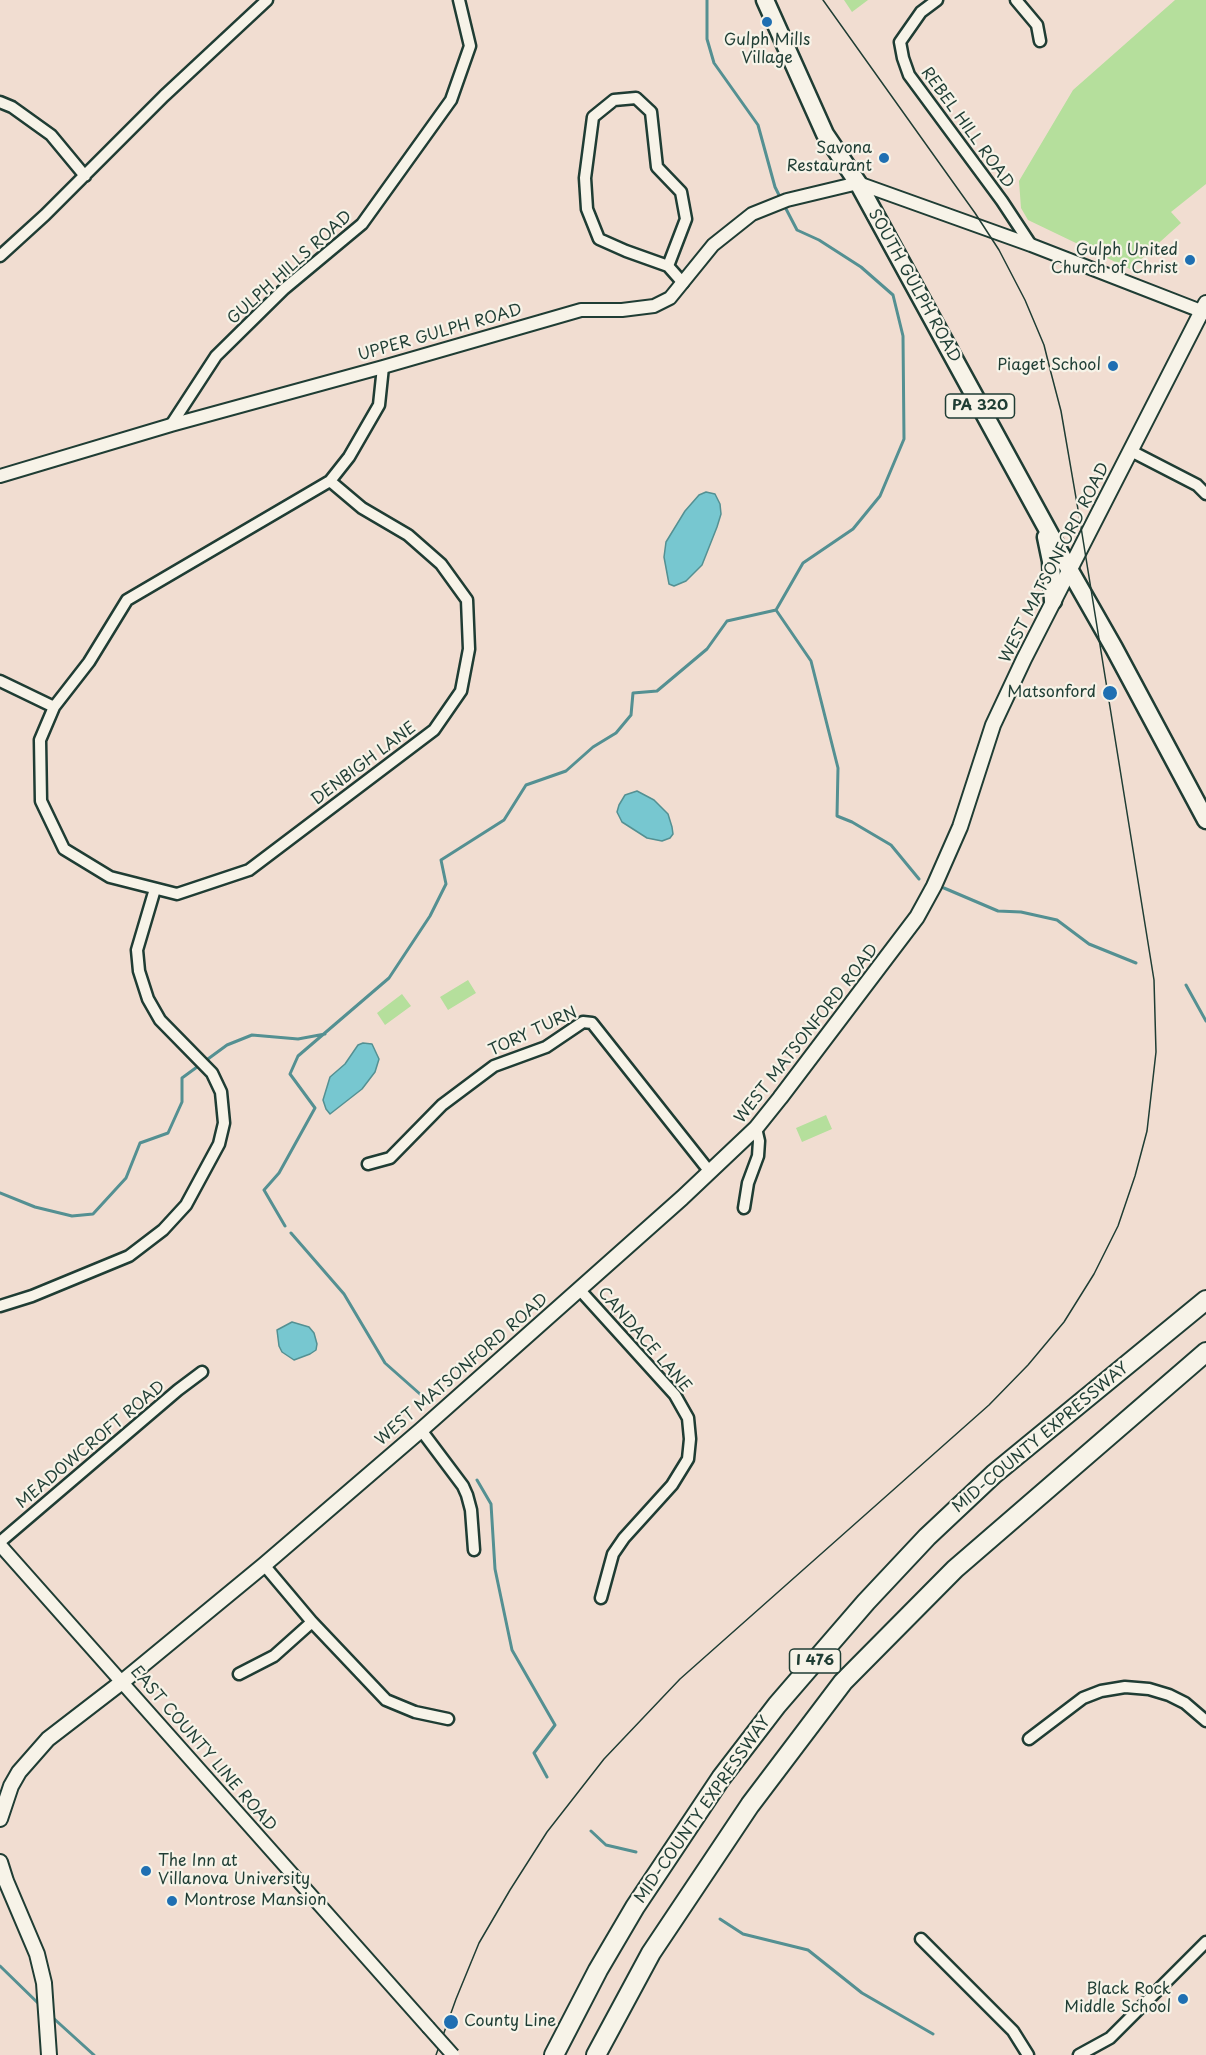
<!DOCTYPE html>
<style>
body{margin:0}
canvas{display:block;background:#f1ddd1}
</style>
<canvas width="1206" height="2055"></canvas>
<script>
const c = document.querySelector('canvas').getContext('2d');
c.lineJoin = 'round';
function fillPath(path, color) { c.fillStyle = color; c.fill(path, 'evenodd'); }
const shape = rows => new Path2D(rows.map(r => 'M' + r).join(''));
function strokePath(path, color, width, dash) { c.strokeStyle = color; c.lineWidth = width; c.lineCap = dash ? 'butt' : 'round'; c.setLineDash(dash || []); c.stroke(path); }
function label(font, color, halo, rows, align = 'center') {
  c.font = font + ' "Playpen Sans",sans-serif'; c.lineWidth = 4.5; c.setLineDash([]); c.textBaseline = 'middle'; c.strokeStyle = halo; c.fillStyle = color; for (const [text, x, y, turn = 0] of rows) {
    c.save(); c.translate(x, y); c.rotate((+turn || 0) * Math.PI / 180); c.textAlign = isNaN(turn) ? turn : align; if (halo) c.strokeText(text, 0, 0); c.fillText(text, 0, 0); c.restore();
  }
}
const green = shape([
 [844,0,868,0,852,12],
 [1175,0,1206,0,1206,184,1171,212,1181,223,1130,269,1028,220,1021,208,1019,181,1073,90],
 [468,980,476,993,448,1010,440,997],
 [402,994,411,1006,385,1025,377,1013],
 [826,1115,832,1129,802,1142,796,1128]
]);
const water = shape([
 [706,492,715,494,720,504,721,514,717,527,702,565,686,581,674,586,669,584,664,557,666,542,685,511,699,495,706,492],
 [637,791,654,800,668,814,672,827,673,834,670,838,662,841,647,838,622,822,617,812,619,805,625,795,637,791],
 [363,1043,372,1044,379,1059,375,1072,362,1089,330,1114,326,1109,323,1100,330,1077,345,1064,358,1045,363,1043],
 [292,1322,309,1327,314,1333,317,1344,316,1350,310,1354,294,1360,282,1352,279,1346,277,1330,292,1322]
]);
const stream = shape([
 [707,0,707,39,714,63,758,125,775,187,781,199],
 [776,610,811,661,838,768,837,816,852,822,891,845,919,879],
 [944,888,998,911,1021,912,1057,920,1089,944,1136,963],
 [1186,985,1206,1021],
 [0,1193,35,1207,72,1216,93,1214,126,1178,140,1143,168,1133,182,1102,182,1078,227,1045,252,1035,298,1039,325,1034],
 [285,1226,264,1190,279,1173,315,1108,290,1074,298,1056,389,978,430,916,446,884,441,860,504,820,526,785,566,771,593,747,616,733,631,715,633,693,657,691,707,649,727,621,776,610,803,563,853,529,880,496,904,439,903,336,893,295,861,267,819,240,797,230,784,205],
 [291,1233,344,1294,385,1363,429,1402],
 [477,1480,491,1504,495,1569,512,1650,555,1725,534,1753,547,1777],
 [591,1831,606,1845,636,1852],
 [720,1919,743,1934,808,1950,862,1993,933,2034],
 [0,1966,40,2005],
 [51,2016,94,2055]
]);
const minor = shape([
 [937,0,921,12,900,42,903,58,909,75,1002,201,1031,245],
 [1016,0,1037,25,1040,41],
 [636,98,651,112,657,167,681,192,686,219,668,266,626,251,599,239,587,209,585,178,593,117,614,100,636,98],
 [0,102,12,107,51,135,85,176],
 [0,256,45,215,164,96,267,0],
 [668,266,683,283],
 [171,425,216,356,284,289,362,224,451,100,470,46,459,0],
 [1131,451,1197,485,1206,494],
 [330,481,362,508,408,535,441,564,467,600,469,649,461,691,434,730,249,870,177,894,110,877,64,849,41,801,40,740,54,707,89,662,127,600,330,481],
 [330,481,349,457,379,405,383,367],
 [0,681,54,707],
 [368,1164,390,1158,442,1105,494,1066,546,1047,583,1022,592,1023,710,1172],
 [744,1208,748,1183,758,1156,759,1141,756,1128],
 [579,1289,675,1395,688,1418,690,1439,688,1459,672,1485,624,1538,613,1554,601,1598],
 [0,1306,32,1296,129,1256,163,1230,186,1205,219,1144,224,1123,221,1092,212,1073,160,1020,148,999,139,971,137,950,155,889],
 [421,1430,463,1486,467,1495,471,1510,474,1550],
 [0,1542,178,1390,202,1372],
 [264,1565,312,1622,386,1700,415,1712,448,1719],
 [239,1674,274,1656,312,1622],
 [1029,1739,1083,1698,1101,1691,1125,1687,1149,1689,1169,1695,1185,1703,1206,1721],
 [921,1939,1013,2031,1028,2055],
 [1079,2055,1110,2038,1206,1942]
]);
const tertiary = shape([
 [0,476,171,425,383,367,581,310,622,310,654,306,670,298,713,245,752,214,787,200,858,183,1031,245,1206,313],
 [0,1545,428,2027]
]);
const secondary = shape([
 [0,1819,11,1786,19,1772,48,1739,122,1682,264,1565,421,1430,682,1198,756,1128,780,1098,917,917,934,886,960,827,993,725,1024,659,1206,303],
 [0,1862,6,1881,37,1954,44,1983,49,2055]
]);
const primary = shape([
 [765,0,825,134,858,183,1069,569,1114,648,1206,820],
 [1046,537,1051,561,1053,601]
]);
const motorway = shape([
 [554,2055,598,1970,635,1907,721,1778,777,1705,866,1602,927,1537,994,1474,1206,1300],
 [596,2055,651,1953,750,1805,843,1682,955,1569,1206,1352]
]);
const tram = shape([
 [436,2055,456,1999,479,1943,510,1890,547,1832,604,1759,680,1679,989,1405,1028,1365,1064,1322,1094,1274,1118,1226,1135,1176,1147,1131,1156,1052,1154,980,1080,521,1061,411,1050,369,1044,345,1025,300,999,250,975,213,823,0]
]);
const tertiaryBridge = shape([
 [428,2027,453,2055]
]);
const markers = [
 [767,22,6,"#1f6fb2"],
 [884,158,6,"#1f6fb2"],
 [1190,260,6,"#1f6fb2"],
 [1113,366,6,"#1f6fb2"],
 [1110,693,8,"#1f6fb2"],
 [146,1871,6,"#1f6fb2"],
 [172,1901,6,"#1f6fb2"],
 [1183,1999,6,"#1f6fb2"],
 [451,2022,8,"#1f6fb2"]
];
const shields = [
 [980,406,69],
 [815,1661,51]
];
const shieldNames = [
 ["PA 320",980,406],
 ["I 476",815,1661]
];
const poiNames = [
 ["Gulph Mills",767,41,"center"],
 ["Village",767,59,"center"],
 ["Savona",872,149],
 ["Restaurant",872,167],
 ["Gulph United",1178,251],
 ["Church of Christ",1178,269],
 ["Piaget School",1101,366],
 ["Matsonford",1096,693],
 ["The Inn at",158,1862,"left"],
 ["Villanova University",158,1880,"left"],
 ["Montrose Mansion",184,1901,"left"],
 ["Black Rock",1171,1990],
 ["Middle School",1171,2008],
 ["County Line",464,2022,"left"]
];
const streetNames = [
 ["REBEL HILL ROAD",967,128,54],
 ["GULPH HILLS ROAD",290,268,-42],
 ["SOUTH GULPH ROAD",914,286,61],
 ["UPPER GULPH ROAD",440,333,-16],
 ["WEST MATSONFORD ROAD",1055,563,-63],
 ["DENBIGH LANE",364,764,-37],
 ["TORY TURN",533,1032,-25],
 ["WEST MATSONFORD ROAD",807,1034,-52],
 ["CANDACE LANE",644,1340,49],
 ["WEST MATSONFORD ROAD",462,1370,-41],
 ["MID-COUNTY EXPRESSWAY",1041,1438,-40],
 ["MEADOWCROFT ROAD",91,1445,-40],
 ["EAST COUNTY LINE ROAD",203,1749,49],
 ["MID-COUNTY EXPRESSWAY",703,1810,-55]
];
fillPath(green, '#b5df9c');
fillPath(water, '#77c7d0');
strokePath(water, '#549092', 1.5);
strokePath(stream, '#549092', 3);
strokePath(minor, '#1f3d34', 15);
strokePath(tertiary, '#1f3d34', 16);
strokePath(secondary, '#1f3d34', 18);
strokePath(primary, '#1f3d34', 21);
strokePath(motorway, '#1f3d34', 22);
strokePath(minor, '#f7f3e8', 10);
strokePath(tertiary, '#f7f3e8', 12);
strokePath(secondary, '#f7f3e8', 14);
strokePath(primary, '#f7f3e8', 16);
strokePath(motorway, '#f7f3e8', 18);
strokePath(tram, '#1f3d34', 1.5);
strokePath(tertiaryBridge, '#1f3d34', 16, []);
strokePath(tertiaryBridge, '#f7f3e8', 12);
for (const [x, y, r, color] of markers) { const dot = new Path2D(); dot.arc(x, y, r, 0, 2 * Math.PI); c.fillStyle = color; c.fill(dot); strokePath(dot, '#f7f3e8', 2); }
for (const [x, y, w] of shields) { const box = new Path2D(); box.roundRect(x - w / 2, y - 12, w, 24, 4.5); c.fillStyle = '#f7f3e8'; c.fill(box); strokePath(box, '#1f3d34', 1.5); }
label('bold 15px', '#1f3d34', null, shieldNames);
label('16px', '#1f3d34', '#f7f3e8', poiNames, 'right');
label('16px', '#1f3d34', '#f7f3e8', streetNames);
</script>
